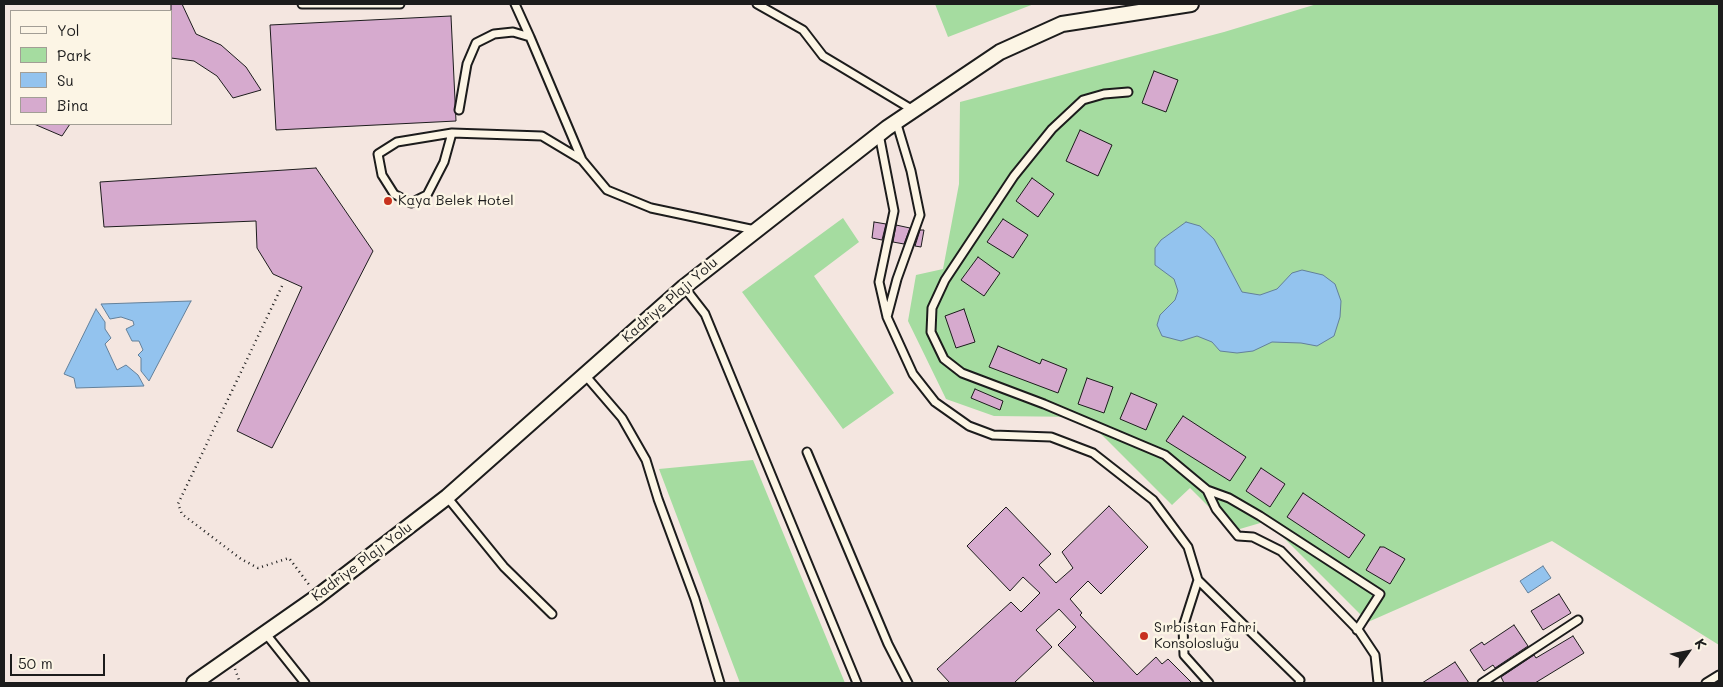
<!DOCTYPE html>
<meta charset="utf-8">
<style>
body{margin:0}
#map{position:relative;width:1723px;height:687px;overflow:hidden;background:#f4e6e0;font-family:Mali,sans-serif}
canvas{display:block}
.frame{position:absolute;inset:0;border:5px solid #1c1c1c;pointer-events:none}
.legend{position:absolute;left:10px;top:10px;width:162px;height:115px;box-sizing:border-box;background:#fcf5e5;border:1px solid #a29e95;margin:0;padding:6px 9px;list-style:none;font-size:15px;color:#1c1c1c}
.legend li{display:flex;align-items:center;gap:10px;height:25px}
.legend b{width:25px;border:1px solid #a29e95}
.north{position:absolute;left:1663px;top:627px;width:50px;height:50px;-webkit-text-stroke:4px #fcf5e5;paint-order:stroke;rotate:57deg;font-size:14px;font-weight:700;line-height:20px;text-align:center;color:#1c1c1c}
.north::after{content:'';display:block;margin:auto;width:18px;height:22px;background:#1c1c1c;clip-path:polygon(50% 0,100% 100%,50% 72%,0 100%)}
.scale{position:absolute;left:10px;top:654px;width:95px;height:22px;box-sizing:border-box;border:2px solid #1c1c1c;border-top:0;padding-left:6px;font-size:15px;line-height:18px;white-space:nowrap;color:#1c1c1c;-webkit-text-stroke:4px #fcf5e5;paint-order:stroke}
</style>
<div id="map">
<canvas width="1723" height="687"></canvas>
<div class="frame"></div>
<ul class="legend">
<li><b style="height:6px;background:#fcf5e5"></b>Yol</li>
<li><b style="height:14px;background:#a5dca0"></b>Park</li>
<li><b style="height:14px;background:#93c3ee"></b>Su</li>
<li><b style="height:14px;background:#d6aace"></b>Bina</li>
</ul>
<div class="north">K</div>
<div class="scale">50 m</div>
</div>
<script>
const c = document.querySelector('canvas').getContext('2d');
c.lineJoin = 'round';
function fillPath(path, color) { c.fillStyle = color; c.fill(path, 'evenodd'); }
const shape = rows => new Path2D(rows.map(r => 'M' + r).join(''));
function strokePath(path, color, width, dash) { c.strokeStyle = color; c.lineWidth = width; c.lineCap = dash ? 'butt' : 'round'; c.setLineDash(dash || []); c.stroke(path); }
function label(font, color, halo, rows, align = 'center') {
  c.font = font + ' Mali,sans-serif'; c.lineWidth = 5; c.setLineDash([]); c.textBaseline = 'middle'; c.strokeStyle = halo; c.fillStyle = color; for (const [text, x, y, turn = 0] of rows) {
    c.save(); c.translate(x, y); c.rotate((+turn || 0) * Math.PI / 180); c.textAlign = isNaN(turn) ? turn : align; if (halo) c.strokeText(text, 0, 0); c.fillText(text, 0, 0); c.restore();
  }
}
const green = shape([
 [935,4,1034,4,948,37],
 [1317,4,1719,4,1719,645,1552,541,1368,622,1267,521,1233,531,1190,488,1172,505,1084,417,994,416,946,399,908,321,916,275,943,269,959,184,960,102,1224,32],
 [843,218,859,242,814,276,894,393,843,429,742,292],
 [753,460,845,683,740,683,659,469]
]);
const water = shape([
 [1186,222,1200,226,1214,239,1242,292,1260,295,1277,289,1292,273,1302,270,1323,275,1335,284,1341,301,1340,317,1334,336,1317,346,1301,343,1272,342,1253,351,1237,353,1220,351,1212,342,1197,336,1181,341,1162,336,1157,325,1160,315,1175,300,1178,291,1174,279,1155,265,1155,248,1161,240,1186,222],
 [191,301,149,381,141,371,141,358,138,355,143,350,139,341,132,341,126,329,134,325,133,321,121,317,110,319,101,304,191,301],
 [96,309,105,322,105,329,111,338,105,344,117,370,126,365,138,375,144,386,76,388,74,378,64,374,96,309],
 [1543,566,1551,578,1528,593,1520,581,1543,566]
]);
const building = shape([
 [171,4,182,4,196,34,221,45,246,67,261,90,233,98,217,76,194,61,171,58,171,4],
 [451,16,456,121,276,130,270,25,451,16],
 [1154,71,1178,80,1166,112,1142,103,1154,71],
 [34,124,70,124,62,136,34,124],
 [1080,130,1112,145,1098,176,1066,161,1080,130],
 [316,168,373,251,272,448,237,431,302,287,273,274,257,248,256,221,104,227,100,182,316,168],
 [1032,178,1054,194,1038,217,1016,201,1032,178],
 [1003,219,1028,235,1013,258,987,242,1003,219],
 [874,222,886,224,882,240,872,238,874,222],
 [896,225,910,228,904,244,893,242,896,225],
 [920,230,924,230,921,247,915,246,920,230],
 [978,257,1000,273,984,296,961,280,978,257],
 [964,309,975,342,956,348,945,316,964,309],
 [998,346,1040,364,1042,359,1067,369,1058,393,989,367,998,346],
 [1087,378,1113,387,1104,413,1078,404,1087,378],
 [975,389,1003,401,1000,410,971,398,975,389],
 [1131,393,1157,404,1146,430,1120,419,1131,393],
 [1183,416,1246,457,1230,481,1166,441,1183,416],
 [1261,468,1285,484,1270,507,1246,491,1261,468],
 [1303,493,1365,535,1349,558,1287,517,1303,493],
 [1109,506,1148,547,1101,594,1088,581,1070,599,1082,613,1080,615,1137,675,1156,657,1162,664,1168,659,1192,683,1095,683,1058,645,1076,627,1059,609,1036,630,1052,647,1014,683,950,683,937,669,1011,602,1021,612,1040,593,1023,577,1010,591,967,546,1006,507,1051,554,1039,565,1056,583,1073,568,1062,552,1109,506],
 [1380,547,1384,547,1405,559,1390,584,1366,570,1380,547],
 [1559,594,1571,613,1543,630,1531,611,1559,594],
 [1514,625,1528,646,1495,668,1493,665,1484,671,1470,650,1482,642,1484,645,1514,625],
 [1573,636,1584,653,1535,683,1504,683,1501,677,1534,655,1536,658,1573,636],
 [1455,662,1469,683,1422,683,1441,671,1455,662]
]);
const path = shape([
 [282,286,178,504,182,514,241,559,258,568,289,558,310,586],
 [235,669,240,683]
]);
const lane = shape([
 [302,4,400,4],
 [515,4,530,37],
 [757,4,803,30,823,56,913,110],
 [1128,92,1104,94,1083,100,1052,129,1014,176,945,280,932,308,931,332,944,359,962,373,1044,404,1165,455,1207,490,1216,509,1238,536,1253,537,1281,551,1359,631,1375,655,1378,683],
 [459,110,467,64,476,43,494,34,513,32,530,37,582,160,607,190,651,208,755,230],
 [452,133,444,162,427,195,411,203,394,194,382,175,378,154,397,142,452,133,542,136,582,160],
 [879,134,894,211,879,282,887,317,897,279,920,215,911,171,896,121],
 [684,287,705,314,857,683],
 [887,317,913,374,935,402,969,426,993,435,1051,437,1093,453,1153,500,1188,547,1198,580,1300,680,1299,683],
 [585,375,622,418,646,460,658,499,695,599,720,683],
 [807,452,888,644,908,683],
 [1207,490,1229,498,1260,516,1380,594,1357,630],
 [447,497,504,567,552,614],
 [1198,580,1183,627,1184,655,1209,683],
 [266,634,305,683],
 [1482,683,1578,620],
 [1706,683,1719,675]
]);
const street = shape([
 [194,683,317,597,447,497,684,287,887,128,1000,52,1062,24,1191,4]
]);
const markers = [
 [388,201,5,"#c8321e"],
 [1144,636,5,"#c8321e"]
];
const poiNames = [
 ["Kaya Belek Hotel",398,201],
 ["Sırbistan Fahri",1154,628],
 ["Konsolosluğu",1154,644]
];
const streetNames = [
 ["Kadriye Plajı Yolu",670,300,-41],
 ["Kadriye Plajı Yolu",362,562,-37]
];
fillPath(green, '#a5dca0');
fillPath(water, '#93c3ee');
strokePath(water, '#63809a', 1);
fillPath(building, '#d6aace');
strokePath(building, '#1c1c1c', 1);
strokePath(lane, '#1c1c1c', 11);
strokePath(street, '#1c1c1c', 18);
strokePath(path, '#1c1c1c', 2.5, [1, 4]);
strokePath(lane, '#fcf5e5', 7);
strokePath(street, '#fcf5e5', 14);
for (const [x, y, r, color] of markers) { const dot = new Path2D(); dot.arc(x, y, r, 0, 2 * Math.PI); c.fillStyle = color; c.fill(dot); strokePath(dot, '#fcf5e5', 2); }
label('14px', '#1c1c1c', '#fcf5e5', poiNames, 'left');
label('14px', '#1c1c1c', '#fcf5e5', streetNames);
</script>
